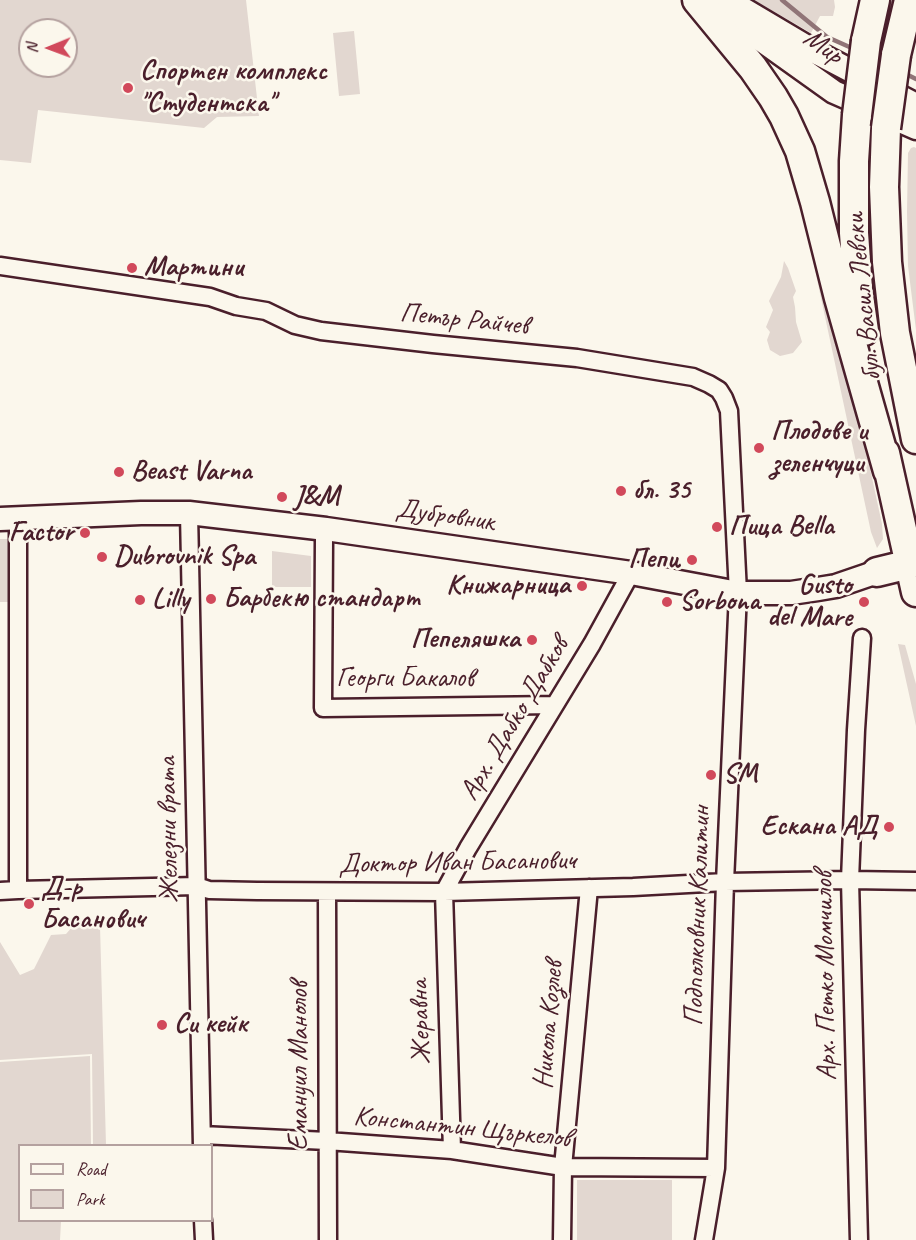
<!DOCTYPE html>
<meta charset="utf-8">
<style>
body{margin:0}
#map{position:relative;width:916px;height:1240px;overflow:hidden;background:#fbf7ec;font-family:Caveat,sans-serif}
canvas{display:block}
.legend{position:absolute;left:18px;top:1144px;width:195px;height:78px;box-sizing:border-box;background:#fbf7ec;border:2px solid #b4a19f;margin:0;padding:8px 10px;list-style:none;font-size:18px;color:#4a1f2b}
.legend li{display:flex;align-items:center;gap:12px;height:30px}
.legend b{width:30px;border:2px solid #b4a19f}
.north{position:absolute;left:18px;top:18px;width:60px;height:60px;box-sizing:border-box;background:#fbf7ec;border:2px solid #b4a19f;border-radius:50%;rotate:269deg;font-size:16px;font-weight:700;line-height:24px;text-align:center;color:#4a1f2b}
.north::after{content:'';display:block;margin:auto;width:21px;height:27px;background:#d1495b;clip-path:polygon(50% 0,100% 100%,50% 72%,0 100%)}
</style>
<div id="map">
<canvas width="916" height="1240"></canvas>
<ul class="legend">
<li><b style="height:8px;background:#fbf7ec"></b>Road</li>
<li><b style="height:16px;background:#e2d7d0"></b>Park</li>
</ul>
<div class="north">N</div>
</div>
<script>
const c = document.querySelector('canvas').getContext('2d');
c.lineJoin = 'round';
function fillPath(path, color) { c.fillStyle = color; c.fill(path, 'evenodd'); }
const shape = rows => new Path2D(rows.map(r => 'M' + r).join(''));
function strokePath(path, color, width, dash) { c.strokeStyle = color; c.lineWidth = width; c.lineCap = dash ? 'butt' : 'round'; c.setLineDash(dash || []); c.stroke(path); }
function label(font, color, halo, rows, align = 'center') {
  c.font = font + ' Caveat,sans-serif'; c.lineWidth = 5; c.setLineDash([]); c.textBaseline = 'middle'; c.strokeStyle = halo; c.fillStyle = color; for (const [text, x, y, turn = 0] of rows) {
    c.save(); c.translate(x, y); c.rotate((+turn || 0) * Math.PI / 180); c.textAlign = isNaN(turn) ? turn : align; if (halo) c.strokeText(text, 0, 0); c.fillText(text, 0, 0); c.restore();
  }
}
const green = shape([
 [0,0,246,0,259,116,217,117,204,128,38,110,31,163,0,160],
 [30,30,66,30,66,66,30,66],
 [754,0,834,0,835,7,833,16,820,16,811,33],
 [354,31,360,94,339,96,333,33],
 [914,147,916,148,916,330,908,266,907,212,908,153,911,148],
 [799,195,850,376,882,524,883,539,877,548,871,532],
 [784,261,788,268,796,291,793,297,795,307,796,322,802,342,793,353,780,356,770,350,767,340,770,332,766,327,773,310,769,301,781,277],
 [0,539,9,539,9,602,0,602],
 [272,551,311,556,311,587,272,587],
 [898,644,905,645,916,684,916,726],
 [73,926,100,926,106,1145,93,1145,92,1054,0,1060,0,942,20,975,34,969,51,935,66,934],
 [90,1056,91,1145,20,1146,20,1220,61,1221,60,1240,0,1240,0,1062],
 [577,1180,672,1180,672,1240,577,1240]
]);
const stream = shape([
 [782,0,827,37,854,49],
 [902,72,916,79]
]);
const street = shape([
 [0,266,210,297,236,306,266,311,295,325,321,331,433,344,577,358,693,377,709,384,719,390,724,398,729,411,738,593,725,882,716,1168,704,1240],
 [189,513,202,1146],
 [18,518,18,890],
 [326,529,324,539,323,708,555,705],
 [0,891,18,890,197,886,209,890,257,891,444,892,633,887,725,882,850,880,916,881],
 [327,892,328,1240],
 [202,1135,327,1141,452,1150,563,1167,716,1168],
 [452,1150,444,892,468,848,592,644,631,573],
 [203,1220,204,1240],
 [562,1240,563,1167,589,888],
 [859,1240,850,880,856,730,862,638]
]);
const secondary = shape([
 [728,0,819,54,916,105],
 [708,2,834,92,916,128],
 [0,519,141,513,189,513,326,529,631,573,738,593,791,593,818,589,836,586,877,572]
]);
const highway = shape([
 [697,0,753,68,773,97,784,116,800,151,815,202,839,298,888,471],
 [866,41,875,0],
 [896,55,909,0],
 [857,115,854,161,854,233,858,289,864,331],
 [886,128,884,187,887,262,895,333,916,439],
 [885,453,916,592],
 [877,572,910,564]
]);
const highwayBridge = shape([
 [857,115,866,41],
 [886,128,896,55]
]);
const markers = [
 [128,88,6,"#d1495b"],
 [132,268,6,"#d1495b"],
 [759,448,6,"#d1495b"],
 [119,472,6,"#d1495b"],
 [621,491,6,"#d1495b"],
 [282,497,6,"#d1495b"],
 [717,527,6,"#d1495b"],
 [85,533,6,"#d1495b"],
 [102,557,6,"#d1495b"],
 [692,560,6,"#d1495b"],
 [582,586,6,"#d1495b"],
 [211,599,6,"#d1495b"],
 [140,600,6,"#d1495b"],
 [667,602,6,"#d1495b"],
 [864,602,6,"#d1495b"],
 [532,640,6,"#d1495b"],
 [711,775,6,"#d1495b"],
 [889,827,6,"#d1495b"],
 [29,904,6,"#d1495b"],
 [162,1025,6,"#d1495b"]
];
const streetNames = [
 ["Мир",823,47,35],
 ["бул. Васил Левски",864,297,-96],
 ["Петър Райчев",464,320,6],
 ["Дубровник",445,516,8],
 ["Георги Бакалов",405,679],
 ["Арх. Дабко Дабков",515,719,-59],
 ["Железни врата",169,830,-91],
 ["Доктор Иван Басанович",457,863,-1],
 ["Подполковник Калитин",698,916,-88],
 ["Арх. Петко Момчилов",826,976,-91],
 ["Жеравна",421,1022,-92],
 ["Никола Козлев",549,1025,-85],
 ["Емануил Манолов",300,1066,-90],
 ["Константин Щъркелов",462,1128,6]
];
const poiNames = [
 ["Спортен комплекс",140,72],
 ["\"Студентска\"",140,104],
 ["Мартини",144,268],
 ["Плодове и",771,432],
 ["зеленчуци",771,464],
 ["Beast Varna",131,472],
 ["бл. 35",633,491],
 ["J&M",294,497],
 ["Пица Bella",729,527],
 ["Factor",73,533,"right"],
 ["Dubrovnik Spa",114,557],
 ["Пепи",680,560,"right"],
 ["Книжарница",570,586,"right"],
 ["Gusto",852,586,"right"],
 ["del Mare",852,618,"right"],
 ["Барбекю стандарт",223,599],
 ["Lilly",152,600],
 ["Sorbona",679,602],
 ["Пепеляшка",520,640,"right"],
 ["SM",723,775],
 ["Ескана АД",877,827,"right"],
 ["Д-р",41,888],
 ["Басанович",41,920],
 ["Си кейк",174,1025]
];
fillPath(green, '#e2d7d0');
strokePath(stream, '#907477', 4.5);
strokePath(street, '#4a1f2b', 21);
strokePath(secondary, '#4a1f2b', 27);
strokePath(highway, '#4a1f2b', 33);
strokePath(street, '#fbf7ec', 16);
strokePath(secondary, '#fbf7ec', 22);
strokePath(highway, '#fbf7ec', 28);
strokePath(highwayBridge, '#4a1f2b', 33, []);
strokePath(highwayBridge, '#fbf7ec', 28);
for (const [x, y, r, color] of markers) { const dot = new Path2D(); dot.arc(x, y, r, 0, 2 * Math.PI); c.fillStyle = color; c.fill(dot); strokePath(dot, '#fbf7ec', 2); }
label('28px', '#4a1f2b', '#fbf7ec', streetNames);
label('bold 28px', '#4a1f2b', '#fbf7ec', poiNames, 'left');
</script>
